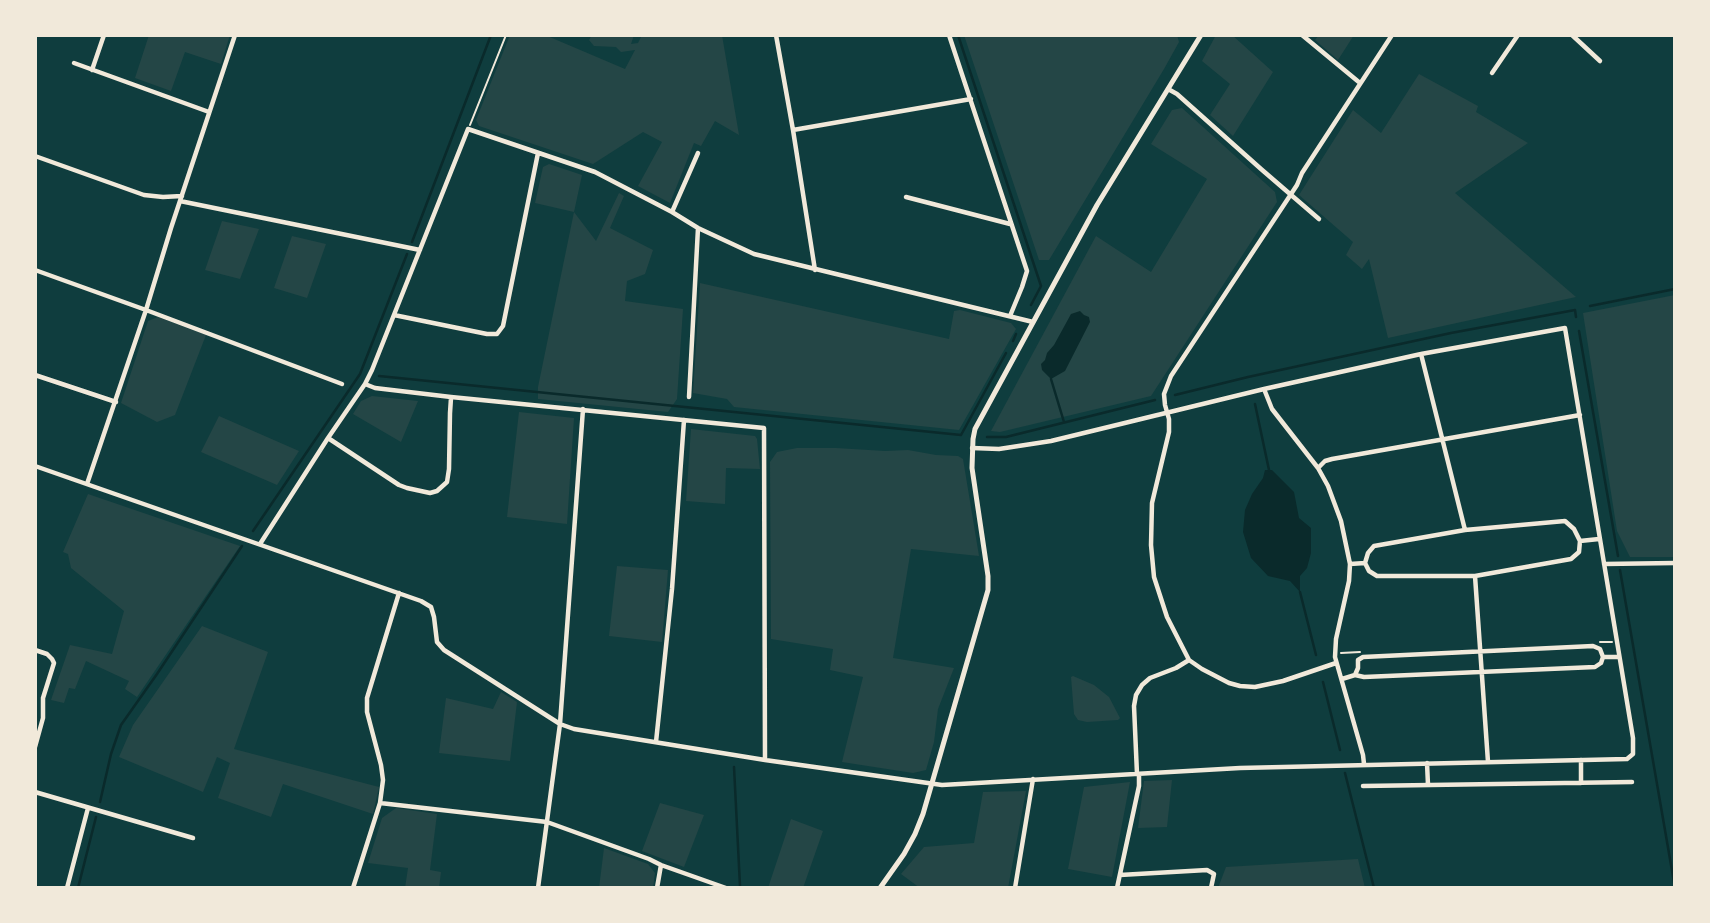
<!DOCTYPE html>
<style>
body{margin:0}
#map{position:relative;width:1710px;height:923px;overflow:hidden;background:#0f3d3e;font-family:Cabin,sans-serif}
canvas{display:block}
.frame{position:absolute;inset:0;border:37px solid #f1e9da;pointer-events:none}
</style>
<div id="map">
<canvas width="1710" height="923"></canvas>
<div class="frame"></div>
</div>
<script>
const c = document.querySelector('canvas').getContext('2d');
c.lineJoin = 'round';
function fillPath(path, color) { c.fillStyle = color; c.fill(path, 'evenodd'); }
const shape = rows => new Path2D(rows.map(r => 'M' + r).join(''));
function strokePath(path, color, width, dash) { c.strokeStyle = color; c.lineWidth = width; c.lineCap = dash ? 'butt' : 'round'; c.setLineDash(dash || []); c.stroke(path); }
const green = shape([
 [149,35,230,35,221,64,185,52,171,91,135,78],
 [510,35,545,35,625,69,635,50,621,52,616,47,594,46,589,40,592,35,634,35,631,44,638,43,642,35,722,35,739,135,715,121,701,146,694,143,670,203,638,186,662,142,643,132,593,164,479,126,476,120],
 [964,35,1177,35,1179,42,1164,69,1049,260,1039,260],
 [1216,35,1232,35,1273,72,1233,136,1210,115,1230,84,1202,61],
 [1319,35,1354,35,1338,60,1315,40],
 [1419,74,1478,106,1476,112,1528,143,1455,193,1576,297,1388,338,1369,259,1362,269,1346,255,1353,242,1299,195,1353,110,1381,133],
 [1182,108,1275,192,1277,202,1151,396,1000,432,991,431,1096,236,1151,272,1207,179,1151,144,1172,110],
 [549,164,582,175,574,212,596,241,619,193,624,196,610,228,653,250,645,274,627,281,625,301,683,309,677,399,668,412,538,399,538,387,574,212,535,203,543,167],
 [222,221,259,229,240,279,205,270],
 [292,236,326,244,307,298,274,288],
 [700,283,949,339,954,311,960,310,1011,323,1016,329,959,430,734,407,727,399,693,393],
 [1675,295,1675,557,1630,557,1617,531,1583,313],
 [158,317,206,335,175,415,157,422,121,403,148,321],
 [372,396,418,401,401,442,353,414,361,401],
 [519,412,574,418,567,524,507,517],
 [219,416,299,451,277,485,201,452],
 [691,429,755,436,757,439,760,469,726,468,725,504,686,501],
 [797,448,836,448,885,451,908,450,936,455,958,456,963,459,979,556,911,549,893,658,954,668,938,709,934,742,926,770,913,773,842,762,863,677,830,670,833,649,771,639,770,462,777,452],
 [88,494,240,546,137,697,125,689,129,681,86,661,75,689,69,688,64,703,51,700,70,645,112,654,124,611,71,568,68,554,63,552],
 [617,566,668,570,662,642,609,636],
 [202,626,268,652,234,749,379,787,373,814,283,784,271,817,218,798,230,763,217,757,203,792,119,757,133,725],
 [1073,676,1094,685,1109,697,1120,718,1118,720,1087,722,1078,720,1074,714,1071,677],
 [501,692,517,702,510,761,439,753,446,698,493,709],
 [1172,780,1167,827,1138,828,1144,781],
 [1130,782,1112,877,1068,869,1084,787],
 [1026,791,1008,888,920,888,901,874,924,847,974,843,983,792],
 [660,803,704,815,684,867,642,851],
 [396,808,437,814,430,870,441,872,439,888,405,888,408,868,368,863,382,818],
 [791,819,823,831,803,888,768,888],
 [604,848,648,864,655,873,653,888,599,888],
 [1358,859,1365,888,1218,888,1226,867]
]);
const water = shape([
 [1080,311,1084,315,1089,317,1090,322,1065,371,1051,379,1042,370,1041,364,1045,360,1047,353,1054,345,1071,314],
 [1265,470,1272,470,1294,492,1299,518,1311,528,1311,553,1307,568,1300,576,1300,592,1290,581,1268,576,1251,558,1243,532,1245,510,1252,494,1263,478]
]);
const stream = shape([
 [958,35,1041,286,1031,305],
 [412,242,491,35],
 [1590,306,1675,289],
 [1579,331,1618,556],
 [1013,341,1016,334],
 [379,376,961,435,1006,353],
 [1051,379,1064,422],
 [1175,395,1248,377,1451,333,1575,310,1576,317],
 [1255,404,1269,470],
 [987,437,1006,437,1155,400],
 [253,531,360,374,407,254],
 [1620,570,1675,888],
 [1300,592,1316,655],
 [1323,682,1340,750],
 [734,767,740,886],
 [1345,773,1374,888],
 [100,802,111,754,121,725,157,674,242,546],
 [78,888,96,817]
]);
const path = shape([
 [470,125,506,35],
 [1600,642,1612,642],
 [1341,653,1360,652]
]);
const minor = shape([
 [776,35,793,130,815,270],
 [949,35,1027,271,1022,287,1010,316],
 [1302,35,1360,83],
 [1572,35,1600,61],
 [74,63,209,112],
 [92,70,104,35],
 [1492,73,1518,35],
 [1168,89,1177,94,1261,169,1319,219],
 [793,130,971,99],
 [35,156,144,195,163,197,182,196],
 [906,197,1010,224],
 [180,201,420,250],
 [672,212,698,153],
 [35,270,146,310,342,384],
 [394,315,487,334,497,334,503,326,538,153],
 [1421,354,1465,530],
 [35,375,116,402],
 [365,384,375,388,451,397,764,428,765,760],
 [1264,389,1272,409,1318,468,1328,486,1341,521,1350,564,1349,581,1336,639,1335,657,1363,755,1364,764],
 [689,397,698,228],
 [328,438,399,485,407,488,430,493,437,491,447,482,449,469,450,413,451,398],
 [35,466,421,601,431,607,434,617,437,642,444,650,560,724,574,729,765,760,942,785,1240,768,1627,759,1633,754,1633,738,1565,328,1421,354,1264,389,1051,441,999,449,972,448],
 [1318,468,1325,461,1332,459,1580,415],
 [87,484,146,310,171,228,235,35],
 [260,544,328,438,365,384,372,370,468,129,595,172,672,212,698,228,754,254,1033,322],
 [1365,563,1369,571,1377,576,1475,576,1571,559,1579,552,1580,541],
 [1350,564,1365,563,1368,553,1374,546,1465,530,1565,521,1574,529,1580,541,1599,539],
 [1604,564,1675,563],
 [1475,576,1488,762],
 [35,650,47,654,52,659,54,663,43,698,43,718,35,747],
 [1336,663,1283,681,1255,687,1240,686,1229,683,1202,669,1189,660,1167,617,1154,577,1151,545,1152,503,1169,432,1169,419,1165,405,1164,394,1171,376,1297,185,1302,173,1392,35],
 [1355,675,1358,668,1358,660,1363,657,1593,646,1600,649,1603,657],
 [1342,679,1355,675,1364,677,1595,667,1601,663,1603,657,1619,657],
 [656,742,672,589,684,420],
 [1581,760,1581,783],
 [1427,763,1428,785],
 [1137,774,1134,706,1136,695,1142,685,1150,678,1176,668,1189,660],
 [1363,786,1632,782],
 [35,792,193,838],
 [380,803,547,822,649,859,661,865,726,888],
 [1120,875,1207,870,1214,874,1211,888],
 [67,888,88,808],
 [353,888,380,803,383,780,381,765,367,712,367,698,399,593],
 [538,888,560,724,583,409],
 [657,888,661,865],
 [1015,888,1033,779],
 [1117,888,1139,786,1139,774]
]);
const tertiary = shape([
 [880,888,904,854,915,834,923,814,988,590,988,576,972,468,973,439,975,429,1097,205,1201,35]
]);
fillPath(green, '#244646');
fillPath(water, '#0a2a2b');
strokePath(stream, '#0a2a2b', 2.5);
strokePath(path, '#f1e9da', 2);
strokePath(minor, '#f1e9da', 4.5);
strokePath(tertiary, '#f1e9da', 5);
</script>
